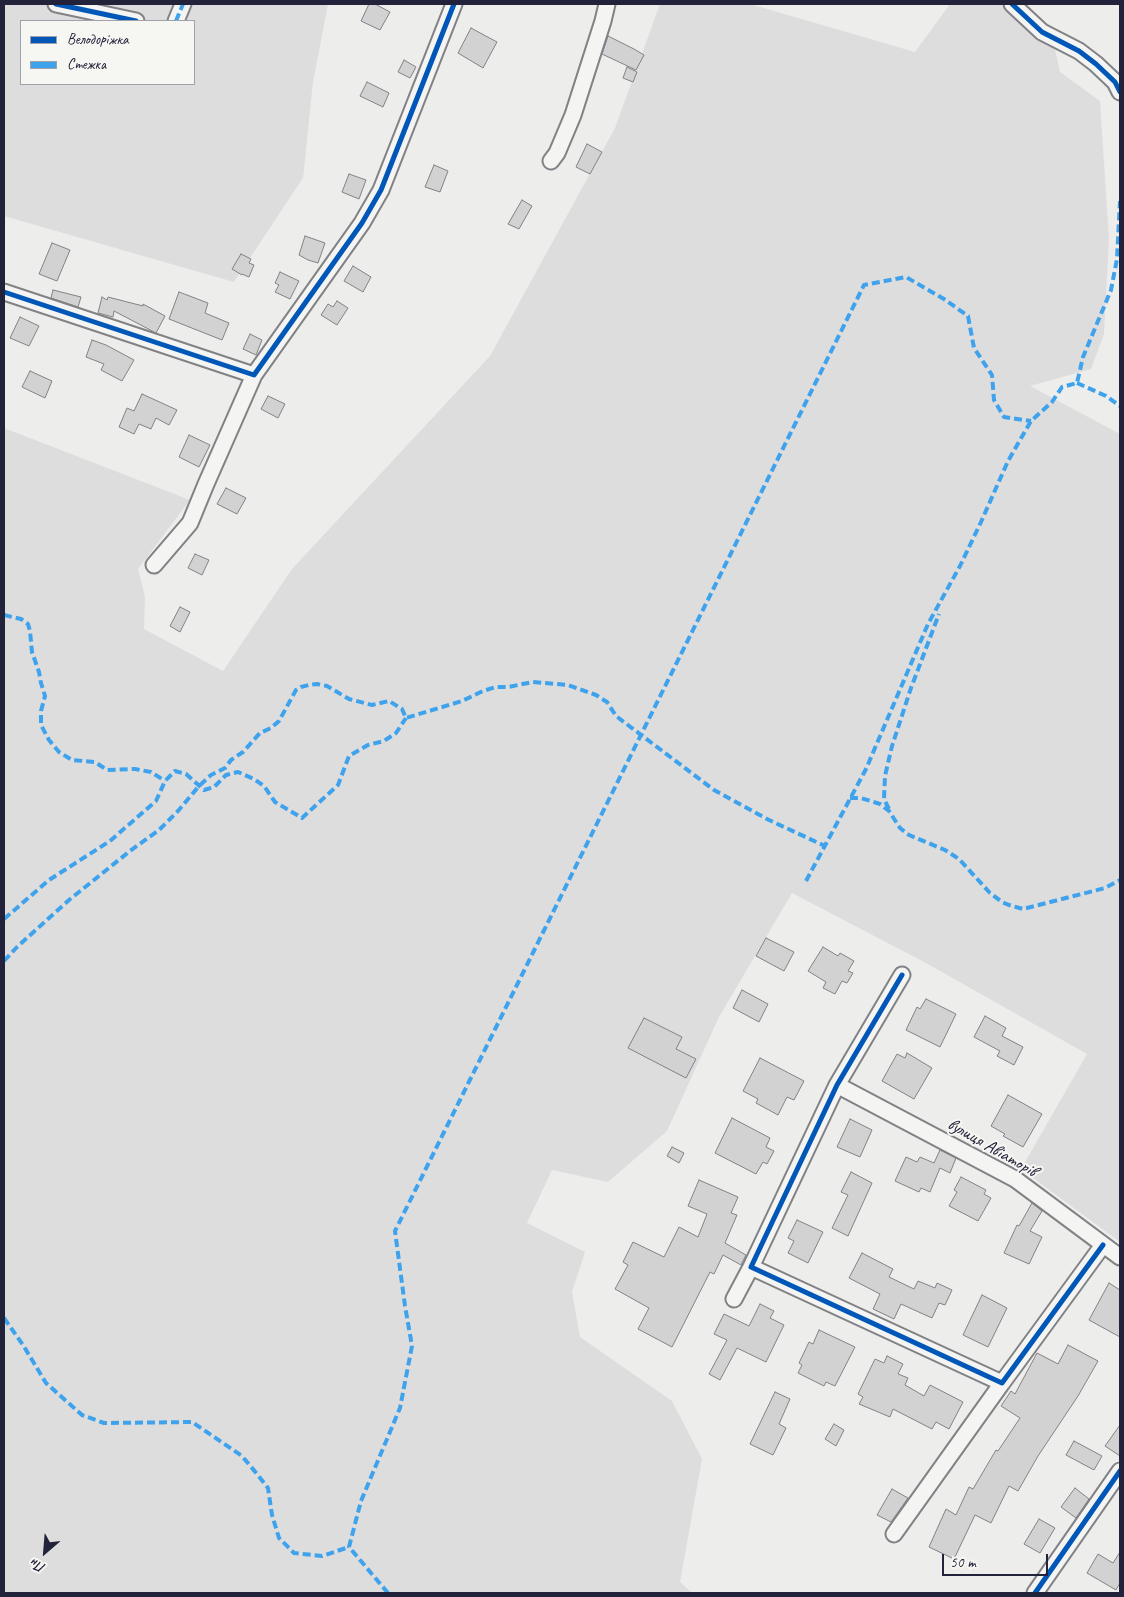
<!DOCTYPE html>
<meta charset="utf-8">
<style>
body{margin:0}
#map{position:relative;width:1124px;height:1597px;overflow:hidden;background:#ededec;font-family:Caveat,sans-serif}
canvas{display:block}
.frame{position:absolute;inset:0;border:5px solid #22223b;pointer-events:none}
.legend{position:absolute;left:20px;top:20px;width:175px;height:65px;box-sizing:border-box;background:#f6f6f2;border:1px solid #a1a1a9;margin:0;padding:6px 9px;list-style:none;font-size:15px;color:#22223b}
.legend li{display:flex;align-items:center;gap:10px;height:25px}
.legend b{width:25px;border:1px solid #a1a1a9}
.north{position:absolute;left:20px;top:1527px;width:50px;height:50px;-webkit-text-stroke:4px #f6f6f2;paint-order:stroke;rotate:207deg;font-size:14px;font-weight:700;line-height:20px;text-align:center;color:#22223b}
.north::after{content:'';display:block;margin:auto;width:18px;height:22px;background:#22223b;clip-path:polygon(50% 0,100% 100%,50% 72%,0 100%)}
.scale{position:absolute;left:942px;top:1554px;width:106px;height:22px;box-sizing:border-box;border:2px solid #22223b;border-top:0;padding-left:6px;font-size:15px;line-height:18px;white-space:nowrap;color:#22223b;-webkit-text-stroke:4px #f6f6f2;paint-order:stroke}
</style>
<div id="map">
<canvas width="1124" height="1597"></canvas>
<div class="frame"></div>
<ul class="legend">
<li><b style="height:6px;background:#0057b8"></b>Велодоріжка</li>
<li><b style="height:6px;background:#3ea2ec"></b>Стежка</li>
</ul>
<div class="north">Пн</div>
<div class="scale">50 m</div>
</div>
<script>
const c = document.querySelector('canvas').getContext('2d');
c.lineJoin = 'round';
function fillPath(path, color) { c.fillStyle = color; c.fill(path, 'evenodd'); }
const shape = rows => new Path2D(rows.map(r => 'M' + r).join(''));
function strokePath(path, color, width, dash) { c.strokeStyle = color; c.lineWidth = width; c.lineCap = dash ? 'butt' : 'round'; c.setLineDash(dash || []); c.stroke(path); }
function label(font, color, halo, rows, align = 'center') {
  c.font = font + ' Caveat,sans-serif'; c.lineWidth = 4; c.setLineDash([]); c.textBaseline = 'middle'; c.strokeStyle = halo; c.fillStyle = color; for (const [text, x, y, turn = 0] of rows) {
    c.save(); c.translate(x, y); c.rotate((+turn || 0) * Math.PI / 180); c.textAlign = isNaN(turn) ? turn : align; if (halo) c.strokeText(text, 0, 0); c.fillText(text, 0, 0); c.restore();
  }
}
const green = shape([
 [4,4,328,4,313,82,303,178,234,282,4,216],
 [21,21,194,21,194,84,21,84],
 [660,4,750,4,915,52,950,4,1026,4,1050,26,1060,72,1100,101,1109,239,1104,334,1091,369,1030,386,1120,434,1120,1242,1021,1169,1087,1054,926,963,792,893,719,1017,667,1131,608,1182,552,1170,527,1223,585,1252,572,1292,580,1337,672,1401,702,1459,680,1582,692,1593,4,1593,4,428,190,500,138,569,145,597,144,629,223,671,292,569,490,356,615,128]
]);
const building = shape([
 [369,4,375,4,390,12,380,30,361,21,369,4],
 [471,28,497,42,483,68,458,53,471,28],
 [608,36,634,49,644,55,636,70,602,54,608,36],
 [404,60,416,67,410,78,398,72,404,60],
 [627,67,637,72,633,82,623,78,627,67],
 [367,82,389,93,383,107,360,96,367,82],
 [587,144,602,152,590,174,576,167,587,144],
 [434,165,448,171,440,192,425,187,434,165],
 [349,174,366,180,359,199,342,192,349,174],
 [522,200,532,206,519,229,508,224,522,200],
 [305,236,325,243,318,263,308,260,299,255,305,236],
 [52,243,70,250,57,281,39,274,52,243],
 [241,254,251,259,249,263,254,265,249,277,242,274,242,275,232,269,241,254],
 [353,266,371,277,363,292,344,281,353,266],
 [280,272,299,281,290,299,275,292,279,285,275,283,280,272],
 [53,290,81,297,78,307,51,298,53,290],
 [179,292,208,303,205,313,229,323,222,340,169,319,179,292],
 [102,297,107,300,108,297,143,306,143,304,165,316,156,333,114,311,113,317,98,313,102,297],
 [337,301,348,308,337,325,321,315,328,304,333,307,337,301],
 [20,317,39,326,29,346,10,338,20,317],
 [250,334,262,340,256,355,243,349,250,334],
 [92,340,106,345,134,360,122,381,101,370,104,364,86,357,92,340],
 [30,371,52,381,45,398,22,387,30,371],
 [142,394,177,410,169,425,156,418,151,429,139,424,134,434,119,427,127,408,134,411,142,394],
 [268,396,285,404,278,418,261,409,268,396],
 [189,435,210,445,199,467,179,457,189,435],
 [226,488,246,498,237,514,217,504,226,488],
 [195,554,209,560,202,575,188,568,195,554],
 [180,607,190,612,180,632,170,626,180,607],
 [766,938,794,952,784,971,756,956,766,938],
 [823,947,838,956,840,953,854,961,848,971,853,973,847,983,842,981,835,994,823,988,826,982,808,971,823,947],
 [742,990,768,1004,759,1022,733,1008,742,990],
 [926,999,956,1014,940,1047,906,1030,917,1007,920,1009,926,999],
 [985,1016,1006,1028,1002,1036,1023,1047,1014,1065,997,1056,1000,1051,974,1037,985,1016],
 [644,1018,682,1037,676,1049,696,1059,686,1078,628,1048,644,1018],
 [907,1053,932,1068,914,1099,882,1081,897,1054,905,1058,907,1053],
 [760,1058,804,1081,794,1100,787,1097,778,1115,756,1103,758,1099,743,1091,760,1058],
 [1008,1095,1042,1114,1023,1147,1003,1136,1005,1134,991,1126,1008,1095],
 [732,1118,770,1138,766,1147,774,1151,767,1164,763,1162,756,1174,715,1153,732,1118],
 [850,1119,872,1130,860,1157,837,1147,850,1119],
 [672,1147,684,1153,679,1163,667,1156,672,1147],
 [940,1150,956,1158,950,1173,940,1168,930,1192,921,1188,919,1192,895,1181,906,1157,917,1162,920,1157,934,1163,940,1150],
 [851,1172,872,1183,848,1236,832,1228,848,1195,841,1192,851,1172],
 [961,1177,986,1190,984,1194,991,1198,978,1221,949,1206,957,1192,954,1190,961,1177],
 [699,1180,738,1197,731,1213,737,1215,725,1243,746,1255,741,1265,723,1255,714,1274,710,1272,672,1347,638,1329,649,1308,615,1289,628,1265,623,1262,633,1242,664,1257,679,1227,698,1237,707,1214,688,1206,699,1180],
 [1032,1203,1042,1211,1030,1231,1042,1237,1029,1264,1004,1253,1017,1225,1019,1226,1032,1203],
 [797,1220,823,1232,808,1263,788,1253,794,1241,788,1238,797,1220],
 [862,1253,893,1269,889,1277,914,1289,918,1281,935,1288,937,1283,952,1290,945,1305,939,1303,932,1318,901,1304,894,1319,873,1309,880,1294,849,1278,862,1253],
 [1109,1283,1120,1290,1120,1337,1089,1320,1109,1283],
 [982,1295,1007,1308,988,1347,963,1335,982,1295],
 [760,1304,774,1311,770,1318,784,1325,766,1362,737,1348,720,1380,709,1374,727,1340,714,1334,724,1314,749,1326,760,1304],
 [819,1330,855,1347,835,1386,826,1382,824,1386,798,1373,802,1365,799,1363,809,1342,813,1344,819,1330],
 [1068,1345,1098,1361,1078,1396,1038,1456,1018,1491,1009,1486,991,1523,975,1515,954,1559,929,1547,946,1509,956,1515,969,1487,973,1489,996,1450,998,1451,1020,1418,1001,1406,1011,1391,1015,1394,1037,1353,1058,1364,1068,1345],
 [887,1356,903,1364,898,1374,908,1378,905,1385,924,1396,930,1385,963,1402,949,1429,936,1422,932,1429,893,1409,890,1417,859,1404,863,1397,858,1394,875,1359,884,1363,887,1356],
 [775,1392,790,1399,779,1424,786,1428,773,1455,750,1444,775,1392],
 [834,1424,844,1430,836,1446,825,1439,834,1424],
 [1120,1425,1120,1456,1105,1446,1120,1425],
 [1074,1441,1102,1456,1094,1470,1066,1455,1074,1441],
 [1075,1488,1089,1499,1076,1518,1061,1507,1075,1488],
 [892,1489,908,1498,891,1522,877,1515,892,1489],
 [1039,1519,1055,1528,1040,1553,1024,1544,1039,1519],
 [1120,1552,1120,1583,1116,1590,1087,1573,1098,1554,1113,1563,1120,1552]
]);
const minor = shape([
 [56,4,136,21],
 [1012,4,1042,32,1079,51,1096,64,1115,82,1120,92],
 [176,21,183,4],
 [551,161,557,153,573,115,603,21,607,4],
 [4,292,254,375,362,223,381,190,454,4],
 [154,565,190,523,206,484,254,375],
 [902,975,837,1085,751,1267,1002,1383,1103,1245],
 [837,1085,1015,1179,1120,1257],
 [734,1299,751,1267],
 [894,1534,1002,1383],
 [1035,1593,1120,1471]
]);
const quiet = shape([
 [176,21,183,4],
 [1077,383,1106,396,1120,406],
 [4,615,21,619,28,624,30,631,32,652,39,672,41,683,45,696,41,711,41,725,49,740,59,752,72,760,95,762,107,770,135,769,151,772,165,781],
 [850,798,861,798,880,804,889,811,900,828,909,835,945,850,959,859,990,893,1002,902,1009,905,1023,909,1105,888,1120,880],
 [889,809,884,799,885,776,892,746,911,688,939,614],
 [806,881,866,769,928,624,960,566,981,522,1008,461,1031,421,1052,402,1062,387,1077,383,1083,357,1111,290,1117,259,1120,201],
 [4,919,49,880,110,841,156,801,165,781,175,771,186,774,204,790,214,787,226,775,238,772,254,779,264,786,275,802,302,818,338,785,349,756,368,745,384,741,396,733,406,718],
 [4,961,17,947,69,900,130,851,159,830,178,811,199,786,211,775,225,768,231,760,243,752,260,733,271,728,279,721,296,690,301,687,309,685,317,684,327,686,349,699,372,705,389,701,402,709,406,718,462,701,483,691,496,687,508,687,533,682,568,685,596,695,607,702,616,716,714,790,769,820,825,846],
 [4,1318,23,1345,46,1383,82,1415,104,1423,192,1422,242,1456,257,1474,268,1488,272,1515,279,1538,294,1553,322,1556,349,1547],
 [388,1593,349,1547,361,1501,400,1408,412,1346,405,1306,395,1231,864,285,906,277,944,299,968,316,974,348,992,375,994,400,1004,417,1031,421]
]);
const cycleway = shape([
 [56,4,136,21],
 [1012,4,1042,32,1079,51,1096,64,1115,82,1120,92],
 [4,292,254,375,362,223,381,190,454,4],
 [902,975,837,1085,751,1267,1002,1383,1103,1245],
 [1035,1593,1120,1471]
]);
const streetNames = [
 ["вулиця Авіаторів",992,1148,30]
];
fillPath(green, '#ddd');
fillPath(building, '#d2d2d3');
strokePath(building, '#828286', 1);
strokePath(minor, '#828286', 19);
strokePath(minor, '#f4f4f2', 15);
strokePath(quiet, '#3ea2ec', 4, [8, 4]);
strokePath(cycleway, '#0057b8', 5);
label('18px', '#22223b', '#f6f6f2', streetNames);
</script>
